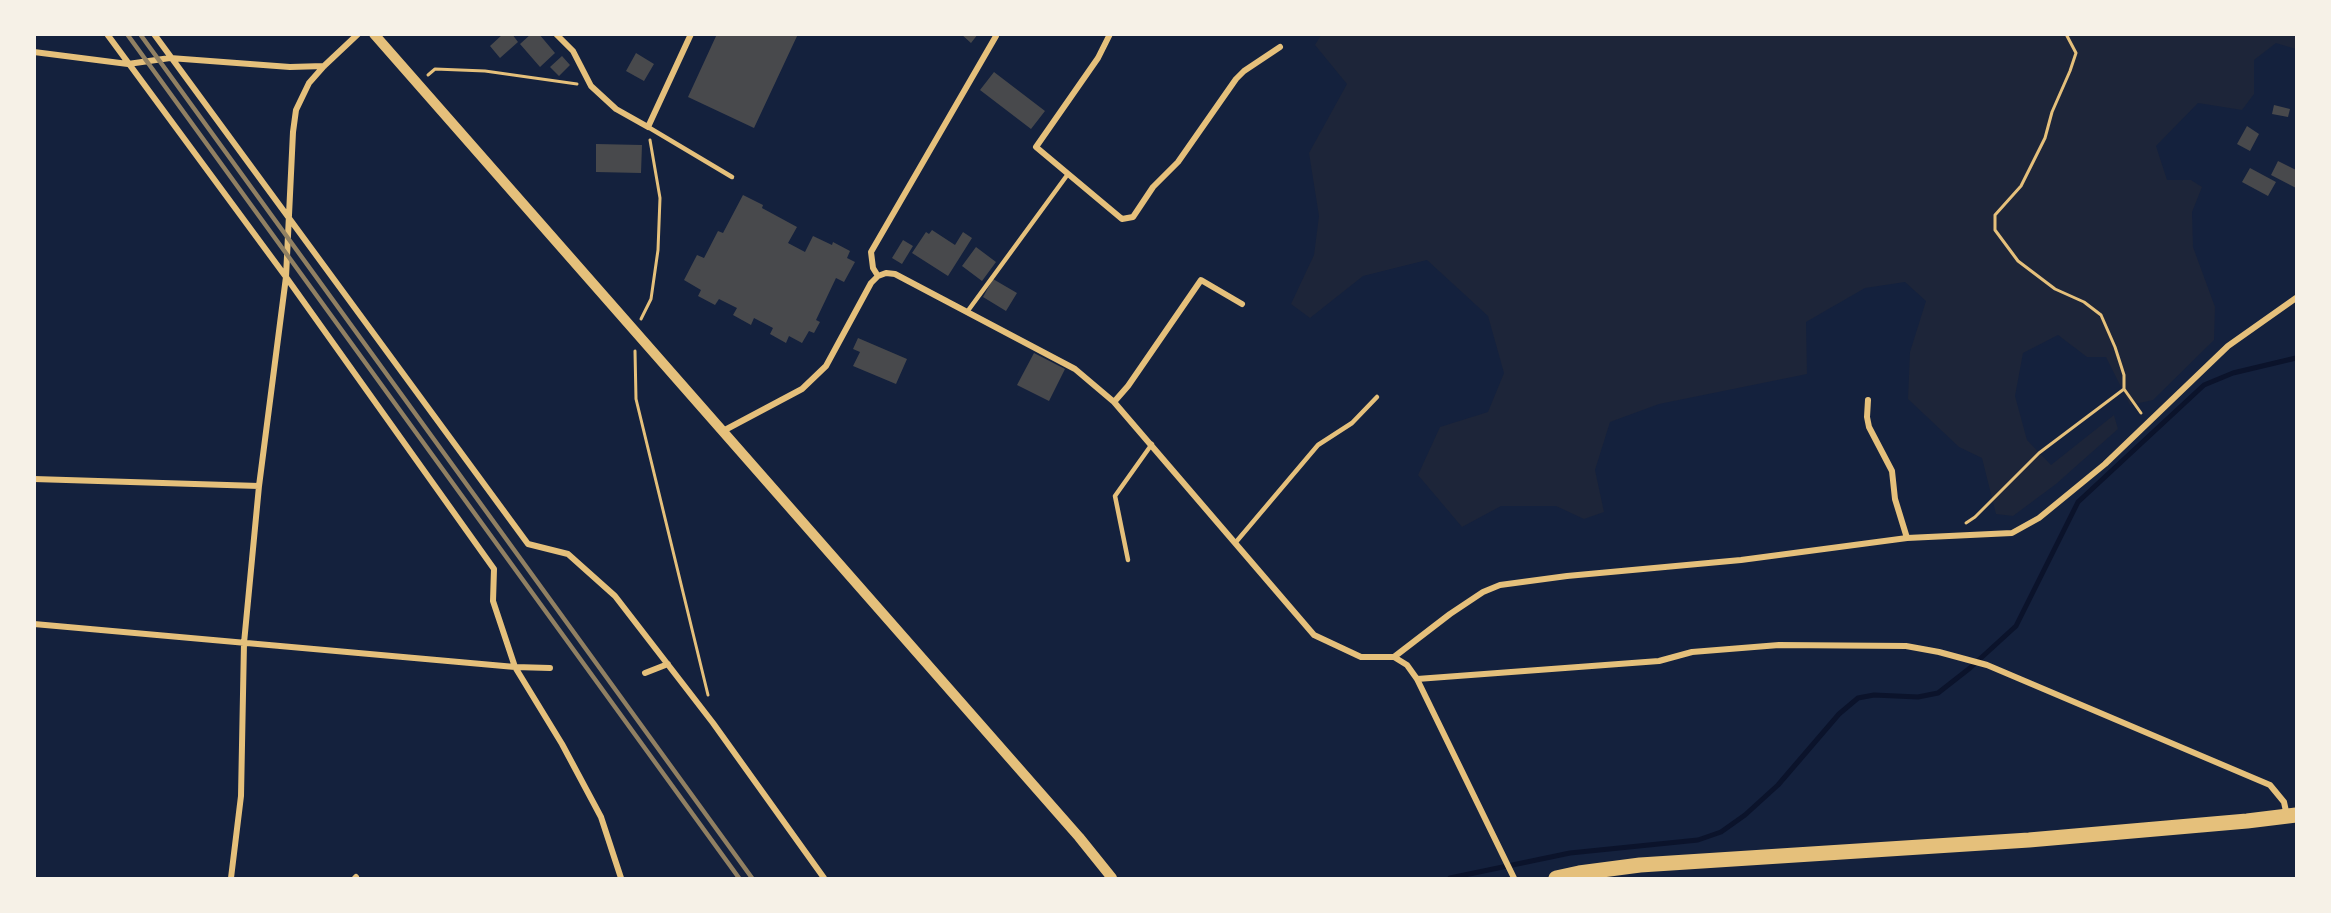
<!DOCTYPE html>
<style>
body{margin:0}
#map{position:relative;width:2331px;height:913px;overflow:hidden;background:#14213d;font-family:"Nunito Sans",sans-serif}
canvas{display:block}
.frame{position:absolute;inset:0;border:36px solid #f6f1e7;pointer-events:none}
</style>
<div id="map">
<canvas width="2331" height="913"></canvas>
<div class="frame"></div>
</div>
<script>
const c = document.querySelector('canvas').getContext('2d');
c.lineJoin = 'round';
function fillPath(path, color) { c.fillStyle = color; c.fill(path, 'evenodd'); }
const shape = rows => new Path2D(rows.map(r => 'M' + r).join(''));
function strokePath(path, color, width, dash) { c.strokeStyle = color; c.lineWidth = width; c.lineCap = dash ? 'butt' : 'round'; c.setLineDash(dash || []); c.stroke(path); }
const green = shape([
 [1321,35,2296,35,2296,49,2276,43,2254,60,2254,94,2242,110,2198,103,2156,146,2167,180,2191,180,2202,187,2192,212,2193,247,2215,307,2214,340,2153,400,2130,405,2106,357,2087,357,2058,335,2023,353,2015,396,2027,440,2051,465,2114,415,2118,429,2056,484,2013,516,1996,514,1982,458,1959,447,1908,399,1910,352,1926,301,1905,282,1865,288,1806,322,1807,374,1659,404,1610,422,1595,470,1604,512,1584,519,1556,506,1501,506,1462,527,1418,475,1440,427,1488,412,1504,373,1488,316,1427,260,1363,276,1310,318,1291,304,1314,255,1319,216,1309,153,1347,84,1315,45]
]);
const stream = shape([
 [1450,878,1570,853,1698,840,1721,832,1745,815,1778,785,1839,714,1858,698,1874,695,1918,697,1938,693,1970,668,2016,626,2078,502,2204,385,2233,373,2296,358]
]);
const building = shape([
 [503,34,512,34,518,42,500,58,490,46],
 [531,34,539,34,555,53,540,67,520,44],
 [717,34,798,34,754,128,688,97],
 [961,34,978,34,971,43],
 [636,53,654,64,644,81,626,71],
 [562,56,570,65,559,76,550,67],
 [994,72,1045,111,1031,129,980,90],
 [2274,105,2290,109,2288,117,2272,114],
 [2247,126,2259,134,2250,151,2237,144],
 [596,144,642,145,641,173,596,172],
 [2278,161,2296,170,2296,188,2271,175],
 [2250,168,2276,182,2268,196,2242,182],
 [743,195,763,205,762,208,797,227,788,243,805,252,813,236,832,245,833,242,850,251,847,258,855,262,844,282,836,278,816,320,820,322,814,333,809,331,802,343,789,336,786,343,770,334,773,328,754,318,751,325,733,315,737,308,719,299,715,305,698,296,701,290,684,280,697,255,704,258,718,231,723,233],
 [932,230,955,245,963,232,972,238,948,276,912,253,926,232,929,234],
 [903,240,913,246,902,264,892,258],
 [976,247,996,262,982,281,962,266],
 [993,279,1017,293,1006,311,983,297],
 [858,338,907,359,896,384,853,366,860,352,853,349],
 [1034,353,1065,369,1049,401,1017,385]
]);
const path = shape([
 [2066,34,2076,53,2070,71,2052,112,2045,138,2021,186,1995,215,1995,230,2018,261,2055,289,2084,302,2101,315,2115,347,2124,375,2124,389,2141,413],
 [428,75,435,69,485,71,577,84],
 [641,319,651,299,658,250,660,198,650,140],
 [635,351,636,399,708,695],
 [1966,523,1975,517,2039,453,2124,389]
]);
const service = shape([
 [648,127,732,177],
 [967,312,1068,174],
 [1236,542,1318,445,1352,423,1377,397],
 [1128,560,1115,496,1152,444]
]);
const minor = shape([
 [107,34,286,277,494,569,493,601,515,667,562,744,601,817,621,878],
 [154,34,528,544,568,554,615,596,713,723,824,878],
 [556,34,573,51,591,86,616,109,648,127,691,34],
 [1110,34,1098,58,1036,147,1122,219,1133,217,1153,187,1178,162,1236,79,1244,71,1280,47],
 [34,52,128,64,170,58,290,67,324,66],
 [878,276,873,268,871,252,996,36],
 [1868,400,1867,417,1869,427,1892,471,1895,499,1907,538],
 [1114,402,1128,386,1201,280,1242,304],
 [723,431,802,389,826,366,871,283,878,276,886,273,895,274,1075,369,1114,402,1314,635,1361,657,1394,657,1407,665,1417,679,1514,878],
 [34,479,259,486],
 [34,624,515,667,550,668],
 [1394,657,1450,614,1483,592,1500,585,1567,576,1741,560,1907,538,2012,533,2039,518,2105,464,2228,346,2296,298],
 [645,673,668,664],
 [1417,679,1659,661,1692,652,1779,645,1906,646,1939,652,1987,665,2270,785,2284,802,2287,816],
 [231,878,241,796,244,643,259,486,286,277,293,132,296,110,309,83,324,66,358,34],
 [355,878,356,877]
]);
const tertiary = shape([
 [374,34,1079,837,1112,878]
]);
const primary = shape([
 [1556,878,1579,873,1640,865,2029,840,2247,821,2296,815]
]);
const rail = shape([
 [127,34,739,878],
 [140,34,752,878]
]);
fillPath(green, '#1d2539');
strokePath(stream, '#0b132b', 5);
fillPath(building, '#48494c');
strokePath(path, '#e5c07b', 3);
strokePath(service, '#e5c07b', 4.5);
strokePath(minor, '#e5c07b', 6);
strokePath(tertiary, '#e5c07b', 10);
strokePath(primary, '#e5c07b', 15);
strokePath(rail, '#918062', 4.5);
</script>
